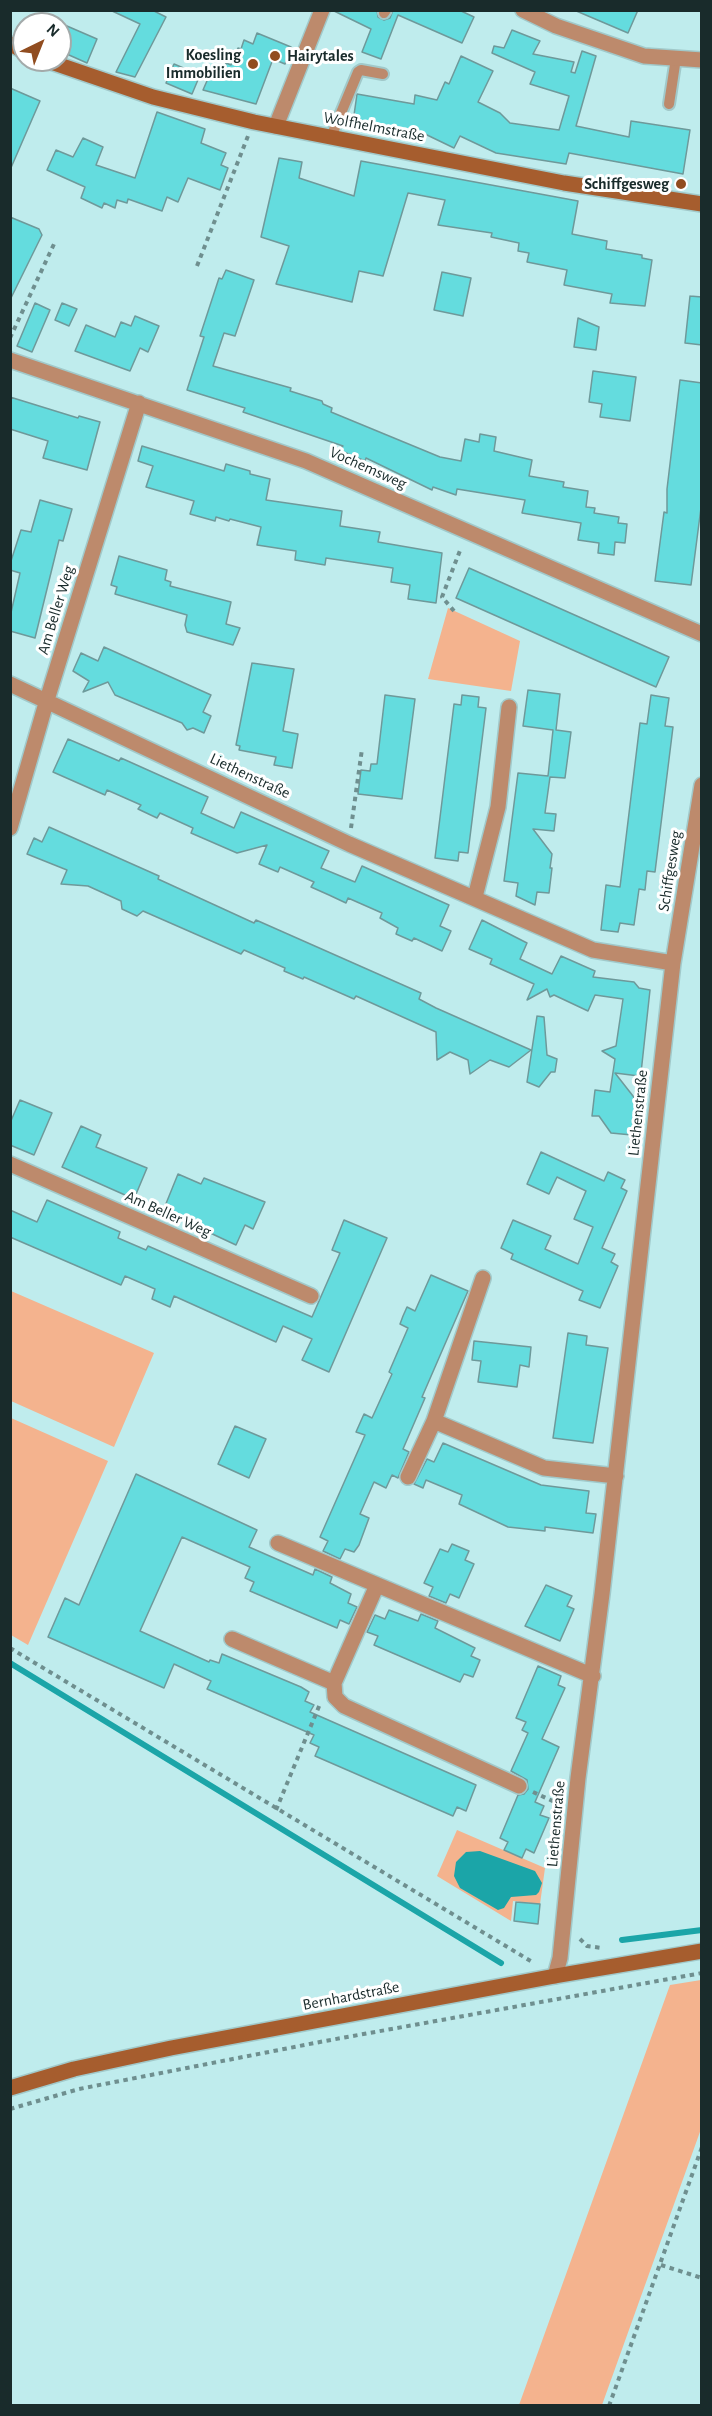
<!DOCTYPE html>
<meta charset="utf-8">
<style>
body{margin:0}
#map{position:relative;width:712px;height:2416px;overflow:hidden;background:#bfeced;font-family:"Alegreya Sans",sans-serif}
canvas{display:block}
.frame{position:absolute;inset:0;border:12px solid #192b2b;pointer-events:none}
.north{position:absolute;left:12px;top:12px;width:60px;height:60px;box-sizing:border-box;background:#fff;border:2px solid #a3aaaa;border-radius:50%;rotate:43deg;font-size:16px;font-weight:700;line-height:24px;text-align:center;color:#192b2b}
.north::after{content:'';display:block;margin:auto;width:21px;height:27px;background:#914d20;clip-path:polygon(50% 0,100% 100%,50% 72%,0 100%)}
</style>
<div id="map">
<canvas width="712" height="2416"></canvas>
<div class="frame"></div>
<div class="north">N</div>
</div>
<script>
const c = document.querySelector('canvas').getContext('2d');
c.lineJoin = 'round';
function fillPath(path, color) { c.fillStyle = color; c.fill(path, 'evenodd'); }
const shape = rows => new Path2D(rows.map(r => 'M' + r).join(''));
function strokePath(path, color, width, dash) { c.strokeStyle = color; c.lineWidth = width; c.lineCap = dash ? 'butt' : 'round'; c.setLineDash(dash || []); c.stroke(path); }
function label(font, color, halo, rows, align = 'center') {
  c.font = font + ' "Alegreya Sans",sans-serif'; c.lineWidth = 6; c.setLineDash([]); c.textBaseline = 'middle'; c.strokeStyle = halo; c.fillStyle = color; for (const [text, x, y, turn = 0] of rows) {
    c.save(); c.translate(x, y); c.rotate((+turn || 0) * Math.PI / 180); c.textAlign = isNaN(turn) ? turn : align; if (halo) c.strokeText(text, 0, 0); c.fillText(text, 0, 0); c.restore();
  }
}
const green = shape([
 [448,608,520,641,511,691,428,679],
 [11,1291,154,1353,114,1447,11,1401],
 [11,1418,108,1461,28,1645,11,1635],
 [457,1830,545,1868,540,1904,513,1901,511,1921,437,1876],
 [701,1980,701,2129,602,2405,519,2405,670,1985]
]);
const water = shape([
 [480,1851,535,1871,542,1883,539,1892,536,1895,511,1897,504,1908,498,1910,460,1888,454,1876,456,1862,466,1852]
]);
const stream = shape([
 [10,1663,501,1963],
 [622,1940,702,1930]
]);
const building = shape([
 [110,10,152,10,166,17,135,77,116,72,140,24,110,10],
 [332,10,377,10,378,17,384,20,390,18,393,10,459,10,474,17,462,43,398,15,381,59,362,52,371,29,332,10],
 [574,10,638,10,628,33,574,10],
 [60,23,97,39,87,63,60,51,60,23],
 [512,30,540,41,533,54,574,62,571,72,575,73,582,51,596,56,576,126,629,137,631,121,690,130,683,174,569,153,566,164,496,153,460,136,454,148,425,134,353,122,357,94,414,104,415,95,437,100,445,82,449,84,461,56,493,71,478,102,500,113,510,123,559,130,569,96,530,84,535,72,492,53,494,46,504,48,512,30],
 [257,33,291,47,285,64,273,59,256,104,203,90,213,67,224,70,226,63,231,65,238,48,241,49,244,40,253,44,257,33],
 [174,64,200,75,192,94,166,83,174,64],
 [10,88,40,101,10,170,10,88],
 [157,112,205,129,201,143,226,153,221,165,228,168,220,190,188,178,178,202,167,197,162,211,128,199,127,203,117,200,115,208,104,203,102,208,81,198,85,187,47,170,56,150,73,157,83,138,103,147,96,165,135,178,157,112],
 [279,158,302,162,299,178,354,196,361,161,578,201,572,234,607,241,606,249,642,255,642,258,652,260,645,306,610,303,612,294,564,285,567,270,527,262,529,253,518,251,519,243,491,237,492,233,438,225,445,200,408,193,383,276,359,271,352,302,276,284,289,246,261,237,279,158],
 [10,217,39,229,42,235,10,300,10,217],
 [226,270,254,280,235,336,224,333,213,366,291,388,290,391,322,401,323,404,332,408,331,412,440,457,461,461,465,439,479,442,480,434,496,437,494,451,532,460,529,476,564,482,563,487,588,491,586,507,595,508,594,513,619,517,618,523,627,524,625,543,615,542,614,555,598,553,599,543,578,540,581,523,522,513,525,500,457,489,456,495,433,487,432,490,366,458,365,461,339,450,343,446,243,412,245,408,187,390,204,337,200,336,219,278,222,279,226,270],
 [442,272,471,278,463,316,434,310,442,272],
 [690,296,702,297,702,345,685,343,690,296],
 [35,303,50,310,32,352,17,346,35,303],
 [62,303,77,309,69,326,55,320,62,303],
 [135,316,159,326,148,352,140,348,130,371,75,351,86,325,115,337,121,322,131,326,135,316],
 [578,318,599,327,596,350,574,347,578,318],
 [593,371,636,377,630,421,600,417,602,404,589,402,593,371],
 [680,380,702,383,702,500,691,585,655,581,664,512,667,513,667,489,680,380],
 [10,397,78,418,79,416,100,422,87,470,43,458,48,441,10,429,10,397],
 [142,446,224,471,226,464,250,471,250,474,270,479,266,500,342,511,340,526,380,532,378,542,442,553,436,603,408,599,410,585,391,582,393,568,326,558,325,565,295,560,296,551,257,545,261,527,230,519,229,521,216,517,215,521,190,514,194,501,146,487,153,466,138,461,142,446],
 [40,500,72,509,63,541,59,540,35,638,10,631,10,617,20,573,10,570,10,564,21,530,31,532,40,500],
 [119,556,167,570,165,580,171,582,170,586,231,602,226,624,240,628,233,645,187,632,185,625,187,615,115,594,117,587,111,585,119,556],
 [469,568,669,657,656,687,456,598,469,568],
 [104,647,211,695,203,712,211,716,204,733,193,728,187,730,182,723,115,695,108,682,83,692,89,681,73,671,81,653,98,661,104,647],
 [252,663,294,669,283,731,298,734,292,768,274,765,276,757,239,750,240,746,236,745,252,663],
 [528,690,560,694,556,730,571,732,565,778,550,777,545,813,556,814,554,831,533,829,552,854,550,868,552,868,549,893,537,892,535,905,516,896,518,883,504,881,518,773,548,776,550,758,553,730,523,726,528,690],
 [385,695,415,699,402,799,358,794,361,770,370,771,371,764,377,764,385,695],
 [462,695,479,697,478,707,486,708,468,853,459,852,458,861,435,858,454,704,461,705,462,695],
 [651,695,669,698,665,726,673,727,655,872,647,871,645,890,639,889,634,925,620,923,618,932,601,930,606,885,620,887,640,723,647,724,651,695],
 [68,739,119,761,121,758,208,797,201,813,234,828,241,812,329,851,321,868,355,882,362,866,449,905,440,926,451,931,442,951,414,938,412,941,396,934,398,928,380,918,382,913,348,898,346,903,329,895,311,887,314,882,280,867,278,872,259,864,267,845,237,853,191,833,193,828,160,813,157,818,138,809,141,805,107,790,105,795,53,772,68,739],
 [49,827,159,876,158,879,254,923,256,920,421,993,419,999,436,1008,531,1050,509,1067,490,1060,470,1074,468,1060,450,1052,437,1060,436,1032,356,996,354,999,304,977,303,979,284,971,285,968,244,950,241,954,143,911,137,916,122,909,121,901,88,886,61,884,67,870,27,854,34,838,42,842,49,827],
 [482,920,527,943,520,959,552,974,561,956,595,971,593,977,634,982,639,988,650,990,641,1073,639,1076,615,1073,640,1105,634,1111,632,1135,611,1133,599,1116,592,1116,595,1090,610,1092,615,1059,602,1051,616,1046,623,999,595,995,588,1011,554,995,550,997,547,989,527,1000,534,984,490,964,492,959,469,949,482,920],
 [537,1016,544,1017,547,1055,557,1059,555,1072,551,1072,539,1087,527,1082,537,1016],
 [20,1100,52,1113,34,1155,10,1145,10,1123,20,1100],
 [81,1126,101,1135,96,1147,147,1168,134,1199,62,1167,81,1126],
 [541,1152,604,1181,608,1172,625,1180,621,1188,627,1191,602,1248,615,1254,611,1262,618,1266,600,1308,579,1300,583,1291,511,1259,513,1254,501,1248,513,1220,551,1236,545,1249,578,1264,593,1227,574,1219,586,1191,557,1177,549,1194,527,1184,541,1152],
 [178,1174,201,1184,204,1178,265,1202,253,1229,245,1225,236,1245,163,1211,178,1174],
 [47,1200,120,1232,118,1238,146,1250,148,1246,312,1317,340,1253,332,1250,344,1220,387,1238,329,1372,302,1360,312,1339,283,1326,276,1342,174,1296,170,1307,152,1299,155,1289,125,1276,121,1285,10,1237,10,1210,37,1222,47,1200],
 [431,1275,468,1291,422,1397,425,1398,403,1449,409,1452,398,1478,392,1475,386,1488,374,1482,360,1514,369,1518,359,1545,354,1552,345,1549,340,1559,323,1551,328,1541,320,1537,365,1435,356,1432,364,1414,372,1418,392,1374,389,1372,408,1328,400,1324,403,1316,407,1307,415,1311,431,1275],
 [568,1333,587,1336,586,1345,608,1348,593,1443,553,1438,568,1333],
 [474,1341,531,1347,529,1367,520,1365,517,1387,478,1382,481,1361,472,1360,474,1341],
 [235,1426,266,1439,249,1478,218,1464,235,1426],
 [443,1443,541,1485,589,1491,586,1513,596,1514,593,1533,545,1527,545,1531,508,1527,459,1504,462,1495,426,1480,423,1488,414,1484,427,1459,434,1462,443,1443],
 [136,1474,257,1530,249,1547,313,1575,315,1569,332,1577,330,1583,351,1594,348,1603,357,1607,349,1624,340,1620,337,1628,250,1591,254,1582,245,1578,250,1567,182,1537,140,1631,209,1662,210,1660,219,1663,222,1654,301,1687,309,1692,305,1701,314,1705,310,1712,476,1785,466,1811,457,1807,453,1816,315,1756,319,1747,310,1743,314,1735,207,1689,211,1681,174,1664,164,1688,48,1637,65,1598,79,1605,136,1474],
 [452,1544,469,1551,465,1560,474,1564,459,1598,450,1594,446,1603,429,1596,433,1587,424,1583,440,1549,448,1552,452,1544],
 [546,1585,572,1596,567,1606,574,1609,560,1641,525,1626,546,1585],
 [389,1610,418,1621,421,1614,438,1621,435,1628,475,1648,471,1656,480,1660,473,1677,464,1674,460,1682,374,1645,378,1636,367,1632,375,1615,385,1619,389,1610],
 [538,1666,561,1676,558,1685,565,1688,542,1739,559,1747,535,1802,544,1806,540,1815,549,1818,534,1853,526,1849,522,1858,504,1850,508,1842,500,1838,518,1795,524,1794,528,1789,527,1780,511,1771,528,1733,522,1730,526,1722,516,1718,538,1666],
 [516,1902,540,1904,538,1924,514,1921,516,1902]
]);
const path = shape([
 [197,266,248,136],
 [10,338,54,244],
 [454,611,442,597,461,548],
 [351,828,362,749],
 [10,1648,534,1963],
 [533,1792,559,1804],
 [276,1810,320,1704],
 [580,1939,587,1946,602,1948],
 [10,2109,79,2089,325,2041,702,1973],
 [661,2265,702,2278],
 [609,2406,702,2147]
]);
const lane = shape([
 [384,13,386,10],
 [669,104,676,58],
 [331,137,358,72,361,70,383,74]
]);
const street = shape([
 [523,10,556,26,644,56,702,60],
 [276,126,322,10],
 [10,360,306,461,702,634],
 [10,684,349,844,593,950,673,963],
 [10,828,46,703,139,403],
 [475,897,498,807,509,707],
 [10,1164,311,1296],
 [483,1278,434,1421,544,1468,616,1476],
 [408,1477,434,1421],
 [278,1543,593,1676],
 [232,1639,334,1683,335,1697,344,1706,519,1786],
 [334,1683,377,1585],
 [555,1976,560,1958,578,1778,602,1594,673,963,702,785]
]);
const secondary = shape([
 [10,44,24,51],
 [45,60,153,97,254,122,564,183,702,204],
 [10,2088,74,2069,171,2048,555,1976,702,1951]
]);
const markers = [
 [275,56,6,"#914d20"],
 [253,64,6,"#914d20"],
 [681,184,6,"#914d20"]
];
const poiNames = [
 ["Koesling",241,55],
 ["Immobilien",241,73],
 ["Hairytales",287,56,"left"],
 ["Schiffgesweg",669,184]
];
const streetNames = [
 ["Wolfhelmstraße",374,127,11],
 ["Vochemsweg",368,468,24],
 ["Am Beller Weg",56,610,-73],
 ["Liethenstraße",250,776,25],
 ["Schiffgesweg",670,871,-81],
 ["Liethenstraße",638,1113,-84],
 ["Am Beller Weg",168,1214,24],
 ["Liethenstraße",556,1824,-85],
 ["Bernhardstraße",351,1996,-11]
];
fillPath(green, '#f4b38e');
fillPath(water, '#1ba5a8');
strokePath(stream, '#1ba5a8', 6);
fillPath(building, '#64dcde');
strokePath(building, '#6e999a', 1.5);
strokePath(lane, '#a1c9ca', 14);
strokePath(street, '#a1c9ca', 18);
strokePath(secondary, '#a1c9ca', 18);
strokePath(path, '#6f8f8f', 4, [4.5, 4.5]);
strokePath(lane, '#bd8a6c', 10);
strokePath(street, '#bd8a6c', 15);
strokePath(secondary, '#a65d2e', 15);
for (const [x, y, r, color] of markers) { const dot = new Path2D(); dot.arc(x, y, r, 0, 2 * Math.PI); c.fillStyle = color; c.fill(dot); strokePath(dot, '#fff', 2); }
label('bold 16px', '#192b2b', '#fff', poiNames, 'right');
label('16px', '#192b2b', '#fff', streetNames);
</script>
